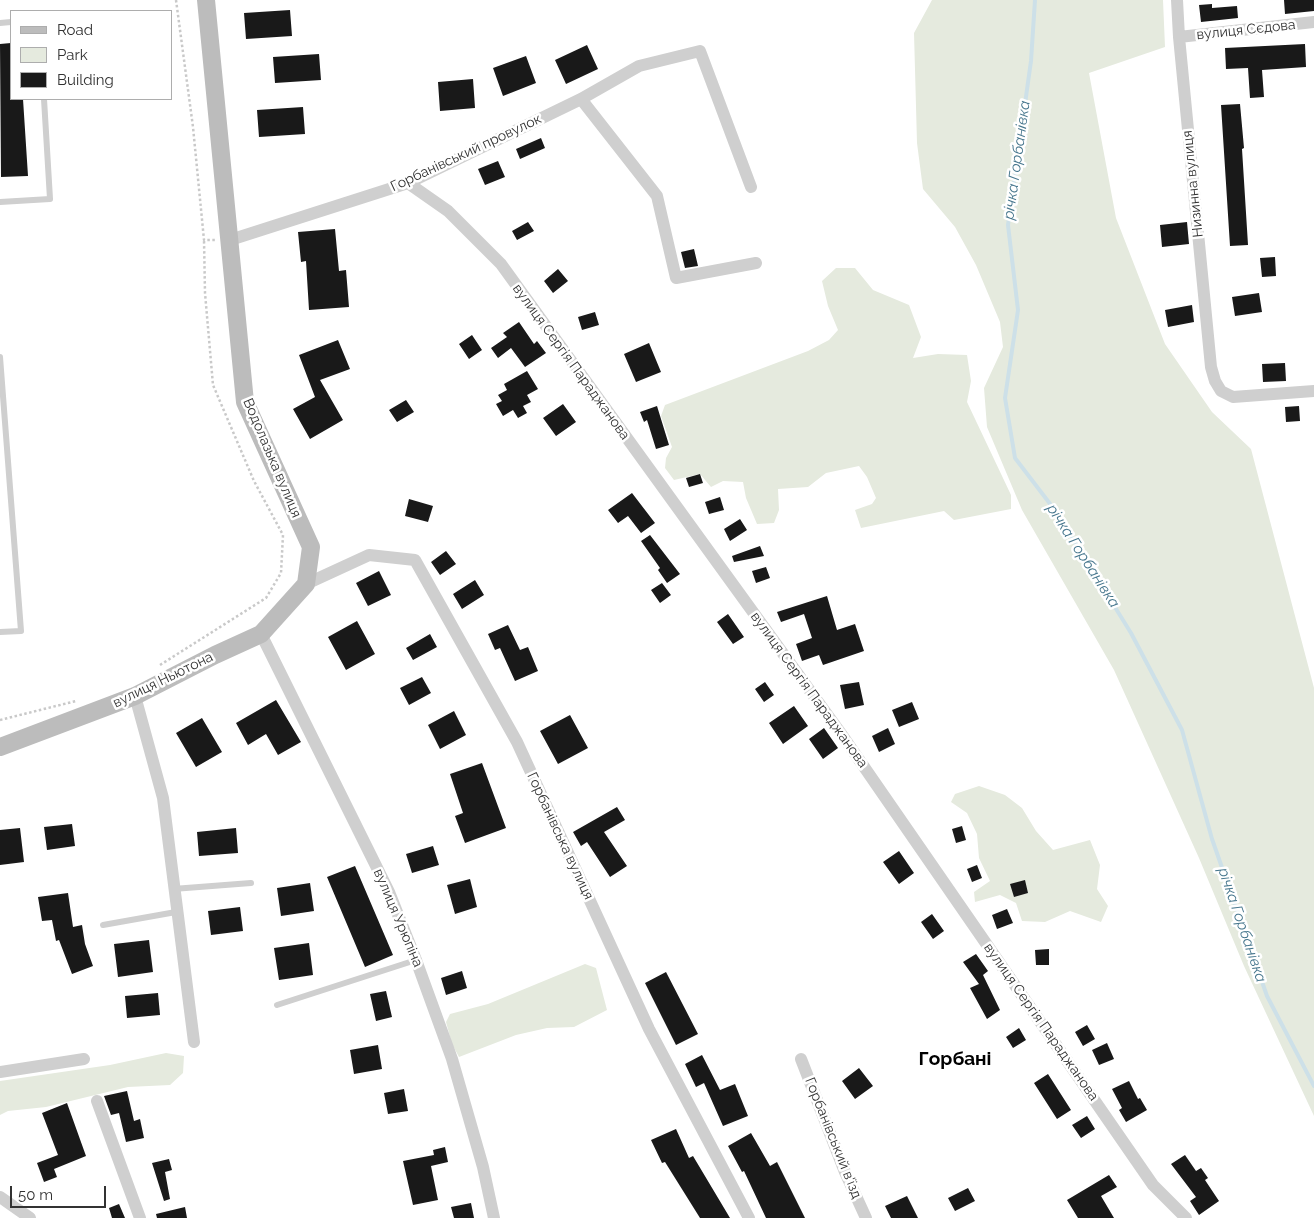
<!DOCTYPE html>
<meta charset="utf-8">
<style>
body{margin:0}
#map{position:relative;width:1314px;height:1218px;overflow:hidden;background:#fff;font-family:Raleway,sans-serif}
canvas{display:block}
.legend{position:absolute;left:10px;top:10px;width:162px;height:90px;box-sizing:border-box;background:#fff;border:1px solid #adadad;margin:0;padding:6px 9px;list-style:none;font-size:15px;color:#323232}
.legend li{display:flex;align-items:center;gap:10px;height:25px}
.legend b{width:25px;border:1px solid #adadad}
.scale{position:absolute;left:10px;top:1186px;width:96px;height:22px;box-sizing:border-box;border:2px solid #323232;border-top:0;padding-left:6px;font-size:15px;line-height:18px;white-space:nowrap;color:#323232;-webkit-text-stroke:4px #fff;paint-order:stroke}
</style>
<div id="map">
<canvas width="1314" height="1218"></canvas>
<ul class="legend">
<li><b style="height:6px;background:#bcbcbc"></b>Road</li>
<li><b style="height:14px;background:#e5eade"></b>Park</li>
<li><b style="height:14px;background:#191919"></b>Building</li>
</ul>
<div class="scale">50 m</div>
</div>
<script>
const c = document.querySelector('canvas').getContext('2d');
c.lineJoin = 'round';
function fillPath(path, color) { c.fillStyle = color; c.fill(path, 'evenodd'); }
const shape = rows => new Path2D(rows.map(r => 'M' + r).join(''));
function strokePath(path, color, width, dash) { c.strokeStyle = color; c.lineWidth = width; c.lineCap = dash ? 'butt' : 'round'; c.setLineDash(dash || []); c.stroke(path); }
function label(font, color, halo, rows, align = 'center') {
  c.font = font + ' Raleway,sans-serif'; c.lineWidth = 5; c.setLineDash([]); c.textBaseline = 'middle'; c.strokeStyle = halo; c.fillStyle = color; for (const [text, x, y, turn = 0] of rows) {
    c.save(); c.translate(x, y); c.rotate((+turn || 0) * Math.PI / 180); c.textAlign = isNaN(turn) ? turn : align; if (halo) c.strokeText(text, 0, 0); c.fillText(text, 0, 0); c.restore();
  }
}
const green = shape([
 [932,0,1163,0,1165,47,1089,73,1116,218,1165,344,1212,412,1251,449,1314,688,1314,1116,1244,966,1199,858,1114,670,1022,510,987,427,984,388,1003,347,1000,322,976,265,955,227,923,189,917,143,914,33],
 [836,268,855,268,873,290,909,305,921,337,913,358,938,354,967,355,971,381,967,402,1011,495,1011,509,954,520,944,511,861,528,855,510,872,504,876,498,867,477,859,466,826,473,808,487,778,489,779,510,774,523,757,524,746,498,743,482,723,481,711,487,700,474,674,480,665,468,666,458,672,447,661,416,665,405,808,351,829,340,838,330,828,306,822,281],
 [979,786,1005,795,1022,808,1036,831,1053,850,1090,840,1100,865,1097,889,1108,906,1101,922,1070,911,1045,922,1022,921,1016,903,1000,895,975,902,974,892,990,881,979,858,977,834,967,813,951,802,955,794],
 [585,964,596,968,607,1010,574,1027,547,1028,516,1035,459,1057,452,1044,446,1022,450,1014,488,1004],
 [166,1053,184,1056,183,1073,170,1085,128,1087,46,1107,8,1111,0,1115,0,1081,110,1065]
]);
const stream = shape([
 [1035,0,1031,61,1008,225,1018,310,1005,398,1015,458,1054,509,1131,633,1182,730,1212,839,1267,996,1314,1086]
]);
const building = shape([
 [1284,0,1314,0,1314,11,1285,14],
 [1212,4,1212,8,1237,6,1238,18,1201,22,1199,5],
 [290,10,292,36,246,39,244,13],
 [11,43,11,99,23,99,28,176,1,177,0,44],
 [1305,44,1306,67,1262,70,1264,97,1250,98,1248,68,1226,69,1225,48],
 [587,45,598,69,566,84,555,60],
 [319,54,321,80,275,83,273,57],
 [526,56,536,83,503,96,493,68],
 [473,79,475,108,440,111,438,82],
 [1240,104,1244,148,1242,149,1248,245,1230,246,1221,105],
 [303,107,305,134,259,137,257,110],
 [541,138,545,148,520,159,516,149],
 [498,161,505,177,485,185,478,169],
 [528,222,534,231,517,240,512,231],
 [1187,222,1189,244,1162,247,1160,225],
 [335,229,339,271,346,270,349,307,309,310,306,261,301,262,298,232],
 [694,249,698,266,685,268,681,252],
 [1275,257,1276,276,1262,277,1260,258],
 [558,269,568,281,553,293,544,281],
 [1259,293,1262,312,1235,316,1232,297],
 [1192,305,1194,322,1168,327,1165,310],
 [595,312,599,325,582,330,578,317],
 [519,322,534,344,537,341,546,353,525,367,511,348,498,358,491,348,507,337,503,333],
 [472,335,482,350,469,359,459,344],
 [338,340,350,369,320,380,343,420,310,439,293,409,315,397,299,355],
 [649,343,661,372,636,382,624,354],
 [1285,363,1286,381,1263,382,1262,364],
 [527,371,538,389,527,395,531,402,523,406,527,413,518,418,513,410,503,416,496,404,502,401,498,395,507,390,504,384],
 [406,400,414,412,397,422,389,410],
 [563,404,576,422,556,436,543,418],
 [657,406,669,445,656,449,647,420,644,422,640,412],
 [1299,406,1300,421,1286,422,1285,407],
 [700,474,703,483,689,487,686,478],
 [632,493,655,523,641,533,628,516,618,523,608,510],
 [720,497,724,510,709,514,705,502],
 [409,499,433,506,428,522,405,516],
 [740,519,747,530,730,541,724,529],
 [650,535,680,574,667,583,658,570,660,568,641,541],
 [760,546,764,556,734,562,732,556],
 [446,551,456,564,440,575,431,562],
 [766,567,770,578,756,583,752,571],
 [379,571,391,595,368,606,356,583],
 [475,580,484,595,462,609,453,594],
 [662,583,671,595,660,603,651,590],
 [827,596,837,630,855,624,864,651,823,665,819,655,802,661,796,644,812,638,804,614,781,622,777,612],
 [728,614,744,637,733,644,717,622],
 [357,621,375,654,346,670,328,637],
 [508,625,520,650,528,647,538,671,515,681,500,648,495,650,488,634],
 [430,634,437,647,413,660,406,648],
 [422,677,431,693,409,705,400,688],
 [765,682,774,695,764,702,755,689],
 [859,682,864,705,845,709,840,685],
 [276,700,301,742,278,755,266,734,248,745,236,723],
 [912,702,919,719,899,727,892,710],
 [794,706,808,726,783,744,769,723],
 [454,711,466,735,440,749,428,725],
 [570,715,588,748,558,764,540,731],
 [202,718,222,752,196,767,176,733],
 [824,728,838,748,823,759,809,739],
 [888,728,895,744,879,752,872,736],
 [482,763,506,828,465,843,455,816,463,813,450,774],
 [617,807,625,820,604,832,627,866,610,877,587,842,581,846,573,832],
 [72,824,75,846,47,850,44,827],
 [962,826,966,840,956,843,952,829],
 [20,828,24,862,0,865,0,830],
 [236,828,238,853,199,856,197,832],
 [433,846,439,865,412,873,406,854],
 [899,851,914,873,899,884,883,862],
 [977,865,982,878,972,882,967,869],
 [355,866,393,955,365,967,327,877],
 [470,879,477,907,455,914,447,885],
 [1025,880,1028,893,1014,897,1010,884],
 [310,883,314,911,281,916,277,888],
 [68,893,73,927,82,925,85,944,93,966,72,974,59,940,56,941,52,920,42,921,38,897],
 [240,907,243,931,211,935,208,911],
 [1007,909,1013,923,997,929,992,915],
 [932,914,944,931,933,939,921,922],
 [149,940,153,972,118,977,114,944],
 [309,943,313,975,279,980,274,948],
 [1049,949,1049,965,1036,965,1035,950],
 [976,954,988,971,983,975,1000,1010,987,1019,970,988,979,984,963,962],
 [462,971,467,988,446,995,441,978],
 [666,972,698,1034,676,1045,645,983],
 [386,991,392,1017,376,1021,370,994],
 [158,993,160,1015,127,1018,125,996],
 [1087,1025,1095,1039,1083,1046,1075,1032],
 [1019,1028,1026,1040,1013,1048,1006,1037],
 [1107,1043,1114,1059,1099,1065,1092,1050],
 [378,1045,382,1069,354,1074,350,1050],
 [702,1055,720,1090,735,1084,748,1116,723,1126,704,1083,696,1087,685,1064],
 [859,1068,873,1086,855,1099,842,1081],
 [1048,1074,1071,1110,1057,1119,1034,1083],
 [1129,1081,1138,1099,1140,1098,1147,1110,1126,1122,1119,1110,1122,1108,1112,1089],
 [404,1089,408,1111,388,1114,384,1093],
 [127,1091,134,1121,140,1119,144,1138,126,1142,119,1113,111,1115,104,1096],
 [67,1103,86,1156,54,1169,57,1177,44,1182,37,1163,58,1155,42,1113],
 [1087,1116,1095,1129,1081,1138,1072,1125],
 [676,1129,689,1158,693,1156,730,1218,700,1218,665,1162,662,1163,651,1140],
 [751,1133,770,1166,777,1162,805,1218,766,1218,744,1171,742,1172,728,1146],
 [445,1147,448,1162,431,1166,438,1200,413,1205,403,1161,434,1155,433,1150],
 [1185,1155,1196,1171,1201,1168,1208,1178,1205,1180,1219,1201,1199,1215,1190,1201,1196,1197,1171,1164],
 [169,1159,172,1170,165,1172,170,1199,164,1201,152,1163],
 [1109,1175,1117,1187,1101,1196,1114,1218,1078,1218,1067,1200],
 [968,1188,975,1201,955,1211,948,1198],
 [907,1196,918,1218,891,1218,885,1206],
 [471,1203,474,1218,454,1218,451,1207],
 [119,1204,125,1218,112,1218,109,1208],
 [185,1207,187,1218,157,1218,156,1214]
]);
const path = shape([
 [176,0,193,127,204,240,216,240],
 [160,665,266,598,281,573,283,535,254,481,213,385,205,293,204,240],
 [0,720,76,701]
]);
const lane = shape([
 [0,23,11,22],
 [0,202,50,199,44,99],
 [0,357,21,631,0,632],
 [173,889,251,883],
 [103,925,176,912],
 [277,1005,416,960]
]);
const street = shape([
 [1177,0,1179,37,1211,367,1215,381,1221,391,1233,397,1314,391],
 [1179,37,1314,22],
 [581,99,657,196,676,278,756,263],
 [408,183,448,211,501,264,842,735,1153,1185,1186,1218],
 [230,240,408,183,581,99,639,66,700,51,751,187],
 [306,584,369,555,415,560,517,742,649,1029,749,1218],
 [261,634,389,892,416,960,452,1059,483,1167,494,1218],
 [135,696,163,798,194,1042],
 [801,1059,845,1172,866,1218],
 [0,1072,84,1059],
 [97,1101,140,1218],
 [0,1197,30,1218]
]);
const secondary = shape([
 [0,747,135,696,215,655,261,634,306,584,311,547,245,402,206,0]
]);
const streetNames = [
 ["вулиця Сєдова",1246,30,-6],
 ["Горбанівський провулок",466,153,-25],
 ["Низинна вулиця",1193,184,-96],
 ["вулиця Сергія Параджанова",571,362,54],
 ["Водолазька вулиця",272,458,67],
 ["вулиця Ньютона",163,680,-26],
 ["вулиця Сергія Параджанова",809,690,54],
 ["Горбанівська вулиця",560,836,65],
 ["вулиця Урюпіна",398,918,67],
 ["вулиця Сергія Параджанова",1041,1022,55],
 ["Горбанівський в'їзд",833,1138,68]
];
const waterNames = [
 ["річка Горбанівка",1017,160,-82],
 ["річка Горбанівка",1083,556,57],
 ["річка Горбанівка",1242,925,71]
];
const districtNames = [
 ["Горбані",955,1059]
];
fillPath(green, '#e5eade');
strokePath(stream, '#cde0e8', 4);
fillPath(building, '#191919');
strokePath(path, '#c9c9c9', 2.5, [2.5, 2.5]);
strokePath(lane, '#cfcfcf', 6);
strokePath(street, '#cfcfcf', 12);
strokePath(secondary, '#bcbcbc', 18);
label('14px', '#323232', '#fff', streetNames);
label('italic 15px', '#46768d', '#fff', waterNames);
label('bold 19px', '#000', '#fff', districtNames);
</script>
